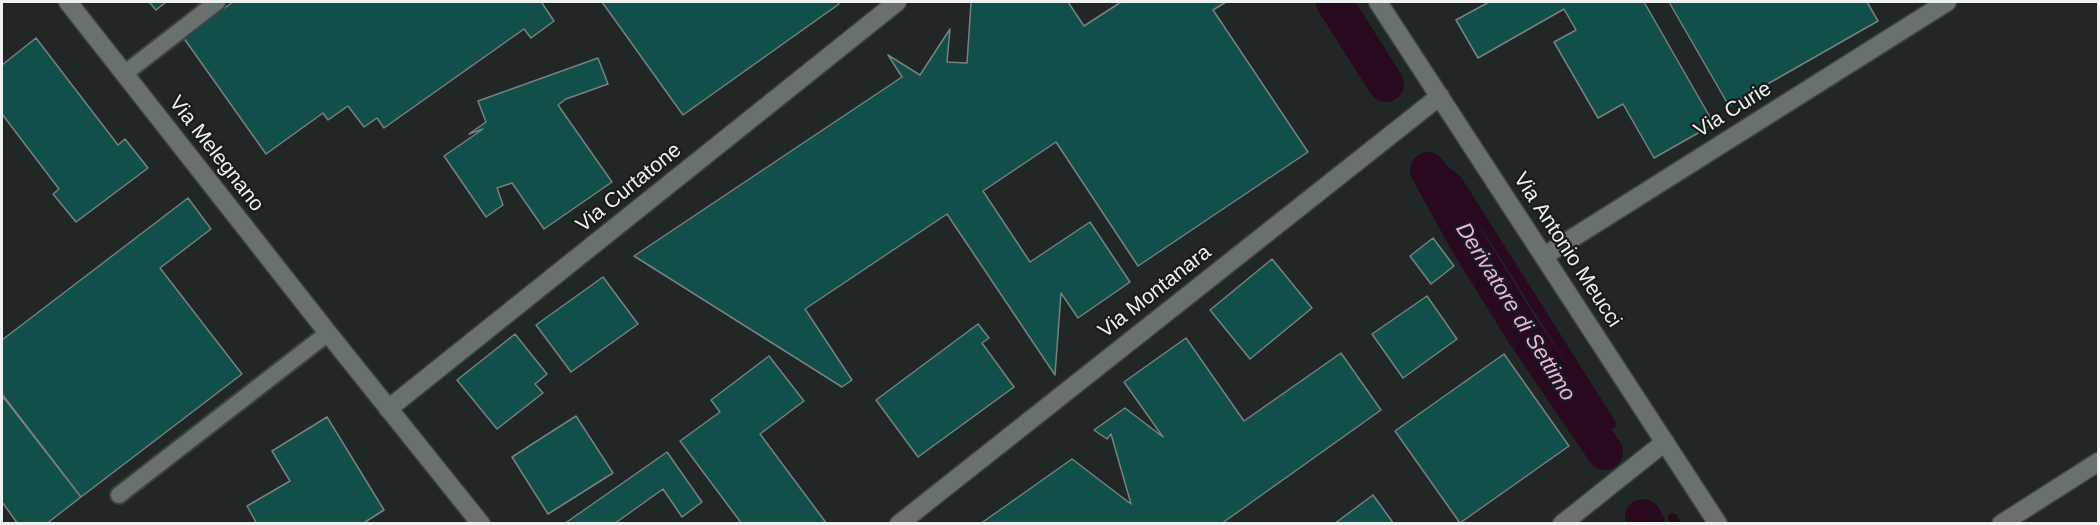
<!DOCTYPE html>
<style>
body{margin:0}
#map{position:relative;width:2100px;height:525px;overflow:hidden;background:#202726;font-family:Arial,sans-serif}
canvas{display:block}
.frame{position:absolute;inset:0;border:3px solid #edf1f1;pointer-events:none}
</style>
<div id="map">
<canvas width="2100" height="525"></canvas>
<div class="frame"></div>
</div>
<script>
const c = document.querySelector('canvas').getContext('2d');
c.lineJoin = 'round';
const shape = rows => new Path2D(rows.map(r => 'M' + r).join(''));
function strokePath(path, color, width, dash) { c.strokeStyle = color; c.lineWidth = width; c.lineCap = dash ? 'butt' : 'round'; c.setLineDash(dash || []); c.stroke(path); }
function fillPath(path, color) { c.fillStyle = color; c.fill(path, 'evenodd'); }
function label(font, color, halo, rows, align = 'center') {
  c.font = font + ' Arial,sans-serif'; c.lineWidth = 4.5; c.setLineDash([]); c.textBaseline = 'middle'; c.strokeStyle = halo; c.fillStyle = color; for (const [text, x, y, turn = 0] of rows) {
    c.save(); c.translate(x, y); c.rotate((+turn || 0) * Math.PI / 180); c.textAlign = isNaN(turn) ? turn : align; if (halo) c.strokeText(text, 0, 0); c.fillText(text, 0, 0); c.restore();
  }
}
const stream = shape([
 [1436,164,1457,180,1611,424],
 [1673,518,1676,524]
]);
const canal = shape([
 [1334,2,1386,84],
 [1428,170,1467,241,1524,333,1605,452],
 [1643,517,1647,524]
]);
const building = shape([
 [149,2,166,2,156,10,149,2],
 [233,2,544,2,542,3,554,21,531,38,524,29,384,128,377,118,364,127,348,106,328,120,323,113,266,154,183,37,233,2],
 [602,2,838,2,839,4,683,115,602,2],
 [973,2,1068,2,1084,26,1121,2,1226,2,1213,10,1308,152,1138,266,1056,142,983,191,1030,262,1090,222,1130,282,1078,318,1061,293,1055,375,947,214,805,309,852,380,842,387,634,256,902,77,888,55,920,75,950,29,947,62,967,63,971,3,973,2],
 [1489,2,1644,2,1714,124,1654,158,1623,104,1598,118,1554,42,1576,30,1564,9,1478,58,1456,20,1489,2],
 [1669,2,1867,2,1878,21,1729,106,1669,2],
 [36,38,118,145,125,139,148,168,76,222,53,194,59,189,2,114,2,65,36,38],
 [598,58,608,84,566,99,558,105,612,182,544,229,512,183,497,188,503,205,486,217,444,156,483,129,469,134,486,122,478,101,598,58],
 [188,198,211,229,160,268,242,374,81,497,2,394,2,340,188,198],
 [1433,238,1454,266,1431,284,1410,256,1433,238],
 [1272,259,1312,308,1250,359,1210,310,1272,259],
 [603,277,638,324,571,372,536,325,603,277],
 [1427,296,1457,339,1403,378,1372,334,1427,296],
 [978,324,989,338,982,343,1014,387,918,457,876,400,978,324],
 [515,334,547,374,535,384,543,393,497,429,457,380,515,334],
 [1186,338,1244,421,1341,353,1381,410,1221,524,980,524,1072,459,1131,504,1111,434,1107,439,1094,430,1125,408,1163,437,1124,382,1186,338],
 [1504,354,1569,446,1460,523,1395,431,1504,354],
 [769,356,804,401,760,434,827,524,742,524,680,441,720,412,711,400,769,356],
 [4,398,81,497,46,524,18,524,2,502,2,400,4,398],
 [576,416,613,473,548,514,512,457,576,416],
 [327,417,384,510,362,524,257,524,247,506,290,481,272,451,327,417],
 [667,452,702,502,682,517,663,489,614,524,564,524,667,452],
 [1373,495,1394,524,1334,524,1373,495]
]);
const lane = shape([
 [124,74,217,2],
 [119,495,328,333]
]);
const street = shape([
 [68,2,328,333,481,524],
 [1378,2,1718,524],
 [1544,256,1947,2],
 [388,409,897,2],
 [899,524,1440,96],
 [1562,524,1665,442],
 [2001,524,2098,462]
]);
const streetNames = [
 ["Via Curie",1733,110,-32],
 ["Via Melegnano",216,154,52],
 ["Via Curtatone",629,188,-39],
 ["Via Antonio Meucci",1567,250,57],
 ["Via Montanara",1155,292,-38]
];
const waterNames = [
 ["Derivatore di Settimo",1515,312,58]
];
strokePath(stream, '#29091e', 10);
strokePath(canal, '#29091e', 36);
fillPath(building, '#11504a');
strokePath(building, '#78817f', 1.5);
strokePath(lane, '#3b4241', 20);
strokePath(street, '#3b4241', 21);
strokePath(lane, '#697170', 16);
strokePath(street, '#697170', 18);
label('21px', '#edf1f1', '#161d1c', streetNames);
label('italic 22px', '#f3b1d8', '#161d1c', waterNames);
</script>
